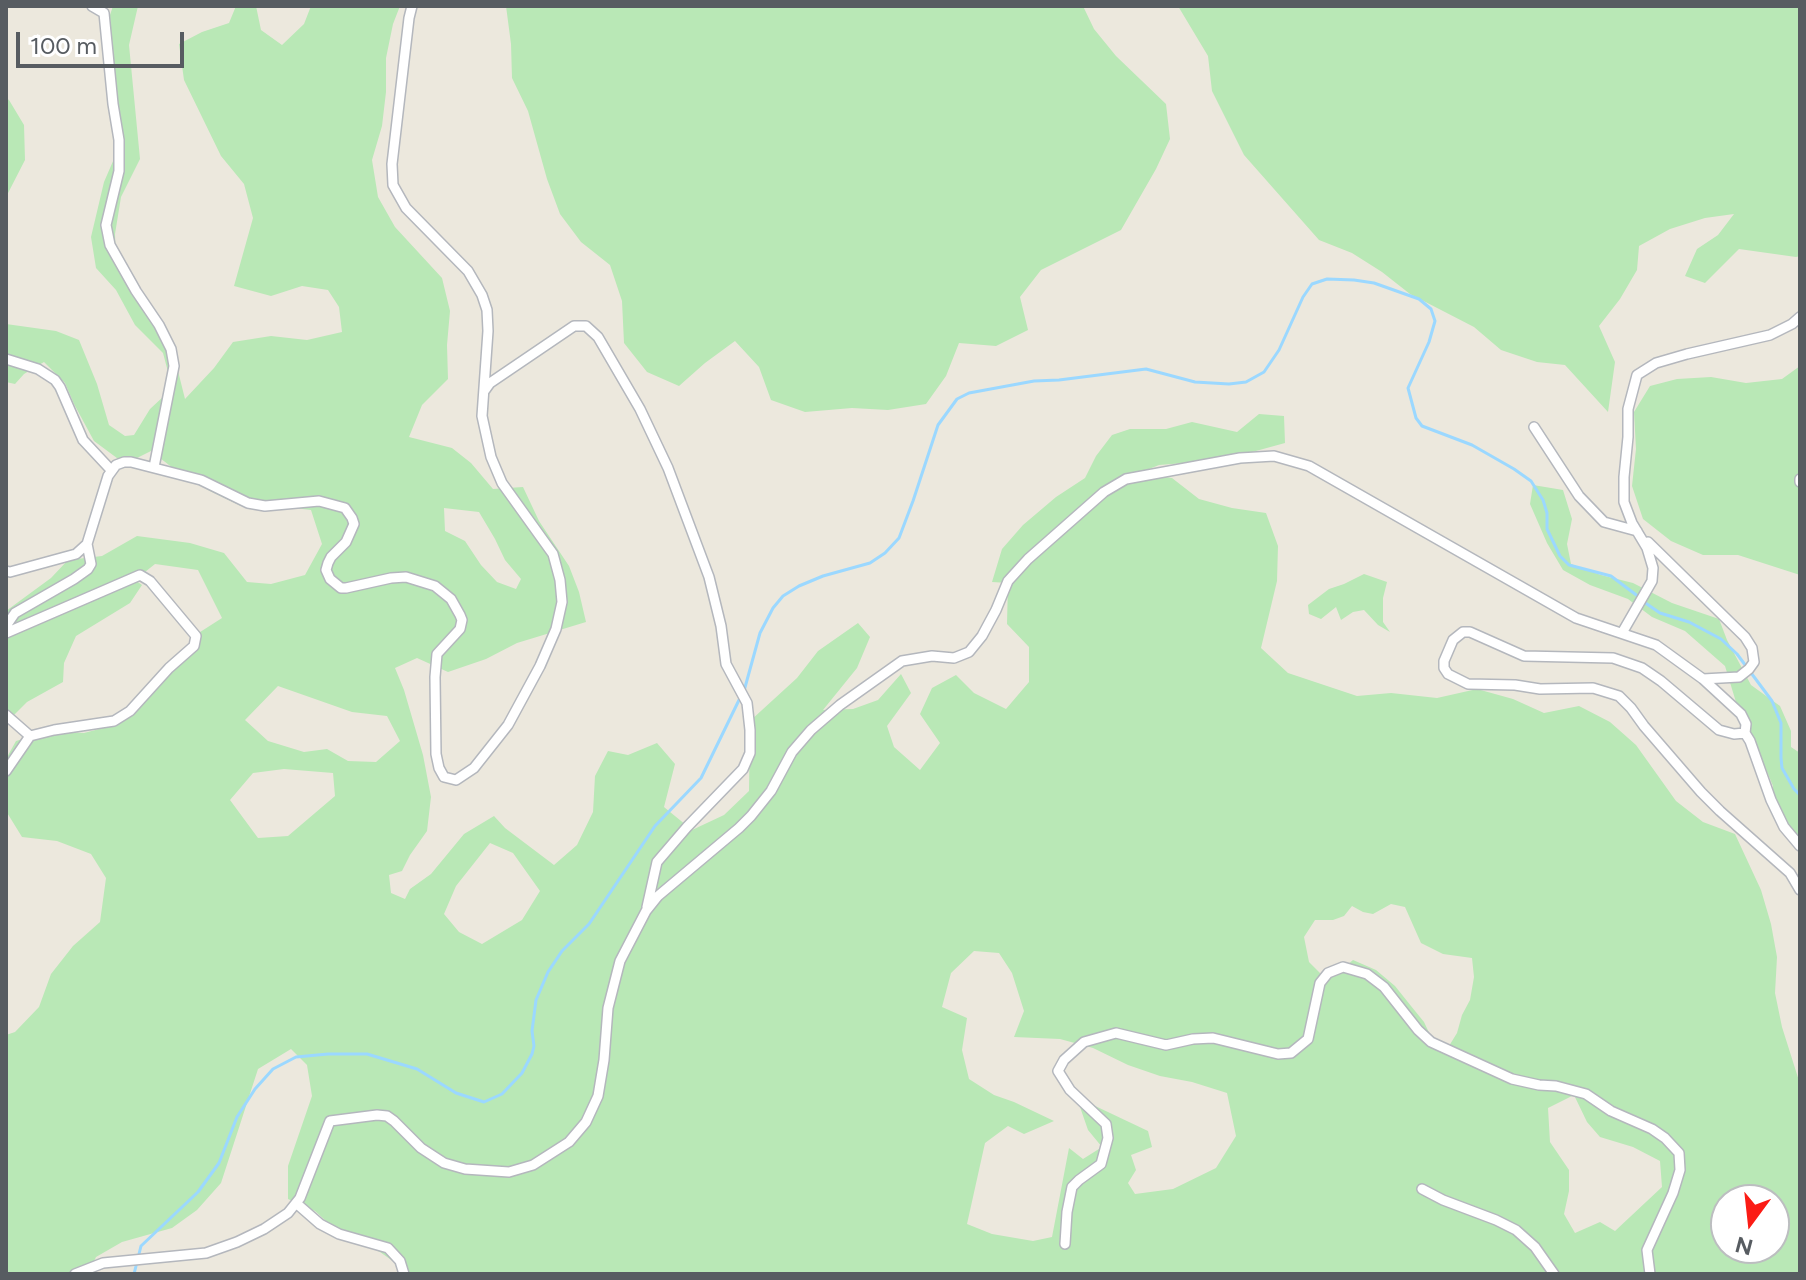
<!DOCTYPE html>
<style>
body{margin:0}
#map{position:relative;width:1806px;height:1280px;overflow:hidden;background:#ece8dd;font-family:Figtree,sans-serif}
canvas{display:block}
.frame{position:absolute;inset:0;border:8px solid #575c61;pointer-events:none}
.north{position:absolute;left:1710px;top:1184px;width:80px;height:80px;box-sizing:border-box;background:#fff;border:2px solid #bcbec0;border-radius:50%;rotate:195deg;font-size:22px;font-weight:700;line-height:32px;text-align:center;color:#575c61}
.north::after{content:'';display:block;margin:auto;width:28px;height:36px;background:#fb1c15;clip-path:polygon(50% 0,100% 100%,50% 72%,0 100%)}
.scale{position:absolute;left:16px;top:32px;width:168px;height:36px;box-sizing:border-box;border:4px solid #575c61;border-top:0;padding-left:10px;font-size:24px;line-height:28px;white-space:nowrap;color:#575c61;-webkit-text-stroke:6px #fff;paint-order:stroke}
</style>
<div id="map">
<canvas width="1806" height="1280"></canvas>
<div class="frame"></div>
<div class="north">N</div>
<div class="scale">100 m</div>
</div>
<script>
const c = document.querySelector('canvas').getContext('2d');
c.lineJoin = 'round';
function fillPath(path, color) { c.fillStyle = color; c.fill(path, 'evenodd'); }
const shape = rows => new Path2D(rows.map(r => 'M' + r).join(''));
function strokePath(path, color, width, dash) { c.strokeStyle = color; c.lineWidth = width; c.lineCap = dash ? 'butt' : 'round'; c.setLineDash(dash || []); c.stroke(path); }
const green = shape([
 [113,6,138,6,129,45,140,159,121,197,115,234,116,265,173,351,185,399,214,368,233,342,271,336,307,340,342,332,339,307,328,290,302,286,271,296,234,286,253,218,244,184,221,156,184,80,179,44,202,32,229,23,236,6,256,6,261,30,282,45,304,24,311,6,400,6,393,24,386,58,386,92,382,126,372,160,378,197,395,227,442,278,450,311,447,345,448,379,422,405,409,437,452,448,471,463,493,489,523,487,539,521,569,566,579,592,586,622,517,643,486,659,448,672,417,658,395,668,404,690,423,755,431,797,427,831,410,855,402,871,389,875,391,893,405,899,410,889,431,874,464,834,494,816,505,828,554,865,577,845,593,812,595,776,608,751,628,755,657,743,675,764,664,807,692,830,724,815,749,791,750,721,797,678,818,651,858,623,870,637,857,668,823,710,853,709,878,700,901,674,911,693,887,726,894,747,920,770,940,743,920,714,932,688,956,675,974,693,1006,709,1029,682,1029,647,1007,624,1008,583,992,582,1002,549,1023,525,1056,497,1085,478,1096,456,1112,435,1130,429,1166,429,1192,422,1237,432,1259,414,1284,416,1285,443,1223,460,1159,465,1139,473,1172,478,1199,499,1232,508,1266,513,1278,546,1277,581,1261,648,1288,673,1357,696,1391,693,1437,698,1477,689,1513,699,1544,713,1579,706,1610,722,1636,745,1676,801,1703,822,1735,834,1761,890,1771,924,1777,957,1775,993,1782,1027,1800,1084,1800,1274,411,1274,380,1252,338,1232,315,1211,288,1199,288,1166,312,1096,307,1065,291,1049,258,1069,221,1183,197,1210,172,1228,122,1242,96,1257,88,1274,6,1274,6,1035,15,1032,39,1007,51,974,73,946,100,922,106,878,91,854,57,841,22,837,6,811,6,759,16,741,49,731,84,733,118,724,183,656,197,634,222,618,198,570,155,564,135,580,142,585,130,603,76,636,64,663,63,682,27,702,6,723,6,611,51,578,68,560,102,556,137,536,190,543,224,553,247,582,271,584,305,575,322,544,311,510,277,506,241,506,210,491,178,472,151,451,125,464,94,441,74,404,65,383,44,362,24,374,15,384,6,382,6,324,56,331,79,340,97,384,109,425,125,436,134,435,150,409,164,396,171,383,163,353,135,325,116,290,96,268,91,237,104,182,120,145,111,69,110,15],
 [444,508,479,512,495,539,505,560,521,579,516,589,497,582,481,565,465,541,445,531],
 [278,686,352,712,387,716,400,741,376,762,348,761,327,749,304,752,268,741,245,720],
 [284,769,333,773,335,796,288,836,258,838,230,800,253,773],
 [490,843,513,853,540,891,522,920,482,944,459,932,444,914,456,886],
 [1391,904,1405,907,1421,943,1443,954,1472,958,1474,977,1470,1000,1462,1015,1457,1033,1449,1046,1433,1041,1424,1022,1411,1006,1395,986,1376,970,1353,960,1340,971,1322,975,1309,962,1304,937,1315,920,1333,920,1344,916,1352,906,1363,912,1373,914],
 [974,951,999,953,1012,973,1024,1011,1014,1037,1060,1039,1093,1048,1128,1065,1160,1076,1192,1082,1227,1093,1236,1136,1216,1168,1173,1189,1135,1194,1128,1183,1136,1170,1131,1155,1152,1147,1148,1131,1091,1104,1080,1107,1088,1130,1102,1147,1083,1159,1069,1148,1052,1237,1033,1241,992,1234,967,1224,985,1143,1008,1126,1024,1134,1054,1121,1014,1102,994,1095,969,1079,962,1050,967,1018,942,1007,951,973],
 [1574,1095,1587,1122,1600,1137,1633,1147,1660,1161,1662,1187,1615,1231,1600,1222,1575,1233,1564,1214,1569,1191,1569,1170,1550,1142,1548,1108],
 [1726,1200,1774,1200,1774,1248,1726,1248],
 [506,6,1083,6,1094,29,1116,56,1166,104,1170,139,1156,169,1121,230,1041,270,1020,297,1028,330,996,346,959,343,946,376,926,404,888,410,852,408,805,412,771,400,759,367,735,341,705,363,679,386,647,372,624,343,622,301,610,265,581,242,560,214,547,179,528,111,512,78,511,44],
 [1178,6,1800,6,1800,256,1796,257,1739,249,1705,283,1685,276,1697,249,1718,235,1734,214,1705,218,1670,229,1639,246,1637,270,1620,299,1599,326,1615,362,1608,412,1565,365,1537,362,1501,350,1474,327,1410,294,1382,272,1352,253,1319,240,1244,155,1212,91,1208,56],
 [6,98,9,100,24,125,25,160,6,197],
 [1800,366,1800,575,1738,555,1703,555,1671,541,1643,519,1632,486,1636,449,1634,412,1650,386,1677,379,1711,377,1746,383,1782,379],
 [1533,485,1563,490,1572,519,1567,544,1571,564,1601,575,1633,583,1672,603,1719,619,1727,640,1751,685,1780,706,1791,731,1791,747,1800,753,1800,838,1772,813,1773,786,1750,731,1739,712,1725,666,1685,631,1652,617,1628,599,1590,585,1563,570,1547,543,1530,504],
 [1364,574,1387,582,1383,598,1383,622,1390,632,1378,625,1364,610,1353,612,1341,620,1336,607,1321,619,1309,614,1308,605,1329,589,1344,584]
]);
const stream = shape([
 [1644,602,1660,613,1689,622,1721,639,1737,654,1772,701,1781,723,1781,758,1782,768,1794,789,1800,795],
 [744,691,760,633,773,608,783,596,799,586,823,576,870,563,885,553,899,538,913,501,938,425,957,399,969,393,1034,381,1059,380,1146,369,1195,382,1229,384,1246,382,1264,372,1279,350,1303,297,1312,284,1327,279,1354,280,1374,283,1419,299,1431,309,1435,321,1429,342,1408,388,1416,418,1422,426,1472,445,1514,469,1531,481,1543,500,1547,513,1547,529,1560,556,1569,565,1611,576,1639,597],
 [134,1274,141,1246,198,1192,219,1163,237,1117,255,1089,273,1069,296,1057,328,1054,367,1054,417,1069,456,1093,484,1102,502,1094,522,1073,532,1054,534,1046,532,1031,536,1000,548,972,562,951,589,924,655,826,701,778,740,698]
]);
const minor = shape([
 [92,6,104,13,113,104,119,140,119,171,106,225,110,245,136,291,159,325,171,349,174,366,154,467],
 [6,359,38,369,55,380,60,387,83,440,111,470],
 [485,390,490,383,574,326,586,326,598,337,640,409,668,468,709,577,721,626,726,664,747,703,750,730,750,753,743,769,687,827,657,862,647,907],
 [1534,427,1579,496,1604,522,1637,531],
 [1800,479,1800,482],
 [1648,542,1745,637,1752,648,1754,662,1749,669,1739,677,1703,679],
 [6,571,10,572,76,554,87,544],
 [6,626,15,613,74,579,88,569,91,564,87,544,108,476,116,465,124,462,131,462,201,480,248,503,265,506,319,501,345,508,352,518,354,524,346,542,331,557,328,563,326,570,330,579,341,588,346,588,391,578,406,577,435,586,451,599,460,615,462,620,460,629,437,654,435,677,436,754,439,768,444,777,456,780,474,768,508,725,540,666,556,629,562,602,560,580,553,554,502,483,491,457,482,416,488,331,487,310,482,295,468,271,406,208,393,185,392,164,409,18,412,6],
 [6,633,140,575,150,581,196,636,194,646,169,668,130,711,114,721,54,730,30,736,6,771],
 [1622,633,1652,581,1653,568,1647,548,1632,523,1624,502,1624,477,1628,437,1628,409,1637,375,1656,363,1687,354,1770,335,1792,324,1800,317],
 [6,715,30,736],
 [1745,733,1734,734,1719,730,1661,681,1642,668,1613,658,1524,656,1470,632,1463,632,1453,640,1444,661,1444,668,1448,674,1468,684,1515,685,1540,689,1593,688,1619,696,1631,708,1644,726,1701,792,1720,811,1790,873,1800,890],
 [1422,1189,1443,1200,1496,1220,1516,1230,1535,1247,1554,1274],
 [296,1203,320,1224,339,1234,388,1248,400,1261,404,1274],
 [1065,1244,1067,1212,1072,1187,1079,1180,1101,1164,1108,1138,1106,1124,1070,1090,1058,1071,1064,1060,1084,1042,1116,1033,1166,1045,1193,1039,1213,1038,1278,1054,1291,1053,1308,1039,1320,983,1328,973,1343,967,1367,974,1384,987,1418,1030,1431,1042,1512,1079,1539,1085,1556,1086,1586,1094,1611,1111,1652,1129,1665,1138,1679,1153,1680,1170,1673,1193,1647,1250,1650,1274],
 [75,1274,103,1263,206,1253,237,1242,264,1229,288,1213,300,1198,330,1121,377,1115,387,1116,394,1121,421,1148,444,1163,465,1169,509,1172,533,1165,569,1142,586,1122,598,1096,604,1060,608,1008,620,961,646,911,658,896,739,828,751,816,771,791,792,752,811,730,840,705,902,661,932,656,954,658,969,652,982,636,996,610,1008,581,1028,559,1104,492,1126,479,1240,458,1274,456,1309,466,1576,618,1656,645,1703,679,1741,714,1746,724,1745,733,1750,741,1771,800,1784,827,1800,846]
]);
fillPath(green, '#b9e8b6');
strokePath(stream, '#9bd8ff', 3);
strokePath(minor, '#b4b7bd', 12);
strokePath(minor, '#fff', 9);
</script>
